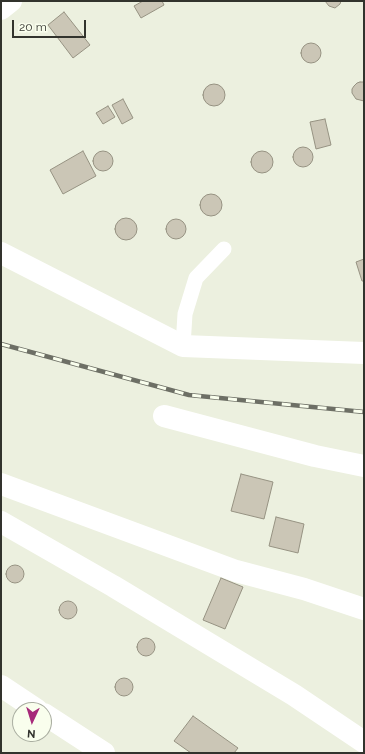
<!DOCTYPE html>
<style>
body{margin:0}
#map{position:relative;width:365px;height:754px;overflow:hidden;background:#ecf0df;font-family:Raleway,sans-serif}
canvas{display:block}
.frame{position:absolute;inset:0;border:2px solid #32332d;pointer-events:none}
.north{position:absolute;left:12px;top:702px;width:40px;height:40px;box-sizing:border-box;background:#f9feed;border:1px solid #a9ada0;border-radius:50%;rotate:184deg;font-size:11px;font-weight:700;line-height:16px;text-align:center;color:#32332d}
.north::after{content:'';display:block;margin:auto;width:14px;height:18px;background:#a7297a;clip-path:polygon(50% 0,100% 100%,50% 72%,0 100%)}
.scale{position:absolute;left:12px;top:20px;width:74px;height:18px;box-sizing:border-box;border:2px solid #32332d;border-top:0;padding-left:5px;font-size:12px;line-height:14px;white-space:nowrap;color:#32332d;-webkit-text-stroke:3px #f9feed;paint-order:stroke}
</style>
<div id="map">
<canvas width="365" height="754"></canvas>
<div class="frame"></div>
<div class="north">N</div>
<div class="scale">20 m</div>
</div>
<script>
const c = document.querySelector('canvas').getContext('2d');
c.lineJoin = 'round';
function fillPath(path, color) { c.fillStyle = color; c.fill(path, 'evenodd'); }
const shape = rows => new Path2D(rows.map(r => 'M' + r).join(''));
function strokePath(path, color, width, dash) { c.strokeStyle = color; c.lineWidth = width; c.lineCap = dash ? 'butt' : 'round'; c.setLineDash(dash || []); c.stroke(path); }
const building = shape([
 [143,1,162,1,164,5,141,18,134,6,143,1],
 [325,1,341,1,340,4,335,8,329,6,325,1],
 [64,12,90,45,73,58,48,25,64,12],
 '301 53a10 10 0 1 1 20 0a10 10 0 1 1-20 0Z',
 [360,82,364,82,364,101,356,99,352,93,352,89,354,86,357,83,360,82],
 '203 95a11 11 0 1 1 22 0a11 11 0 1 1-22 0Z',
 [123,99,133,118,122,124,112,105,123,99],
 [108,106,115,117,103,124,96,113,108,106],
 [325,119,331,145,316,149,310,122,325,119],
 '293 157a10 10 0 1 1 20 0a10 10 0 1 1-20 0Z',
 '251 162a11 11 0 1 1 22 0a11 11 0 1 1-22 0Z',
 [83,151,96,176,63,194,50,170,83,151],
 '93 161a10 10 0 1 1 20 0a10 10 0 1 1-20 0Z',
 '200 205a11 11 0 1 1 22 0a11 11 0 1 1-22 0Z',
 '115 229a11 11 0 1 1 22 0a11 11 0 1 1-22 0Z',
 '166 229a10 10 0 1 1 20 0a10 10 0 1 1-20 0Z',
 [364,259,364,281,362,281,356,262,364,259],
 [241,474,273,482,264,519,231,511,241,474],
 [276,517,304,524,298,553,269,546,276,517],
 '6 574a9 9 0 1 1 18 0a9 9 0 1 1-18 0Z',
 [221,578,243,587,225,629,203,620,221,578],
 '59 610a9 9 0 1 1 18 0a9 9 0 1 1-18 0Z',
 '137 647a9 9 0 1 1 18 0a9 9 0 1 1-18 0Z',
 '115 687a9 9 0 1 1 18 0a9 9 0 1 1-18 0Z',
 [193,716,238,748,234,753,191,753,174,741,193,716]
]);
const lane = shape([
 [183,346,185,314,196,278,224,249]
]);
const street = shape([
 [1,9,11,1],
 [1,253,183,346,364,353],
 [164,416,315,456,364,466],
 [1,484,236,571,304,589,364,609],
 [1,522,113,586,294,695,364,742]
]);
const secondary = shape([
 [1,686,37,710],
 [44,714,104,753]
]);
const rail = shape([
 [1,344,189,395,364,412]
]);
fillPath(building, '#cbc6b6');
strokePath(building, '#969282', 1);
strokePath(lane, '#fff', 15);
strokePath(street, '#fff', 22);
strokePath(secondary, '#fff', 22);
strokePath(rail, '#6d6f65', 4.5);
strokePath(rail, '#f9feed', 3, [9]);
</script>
